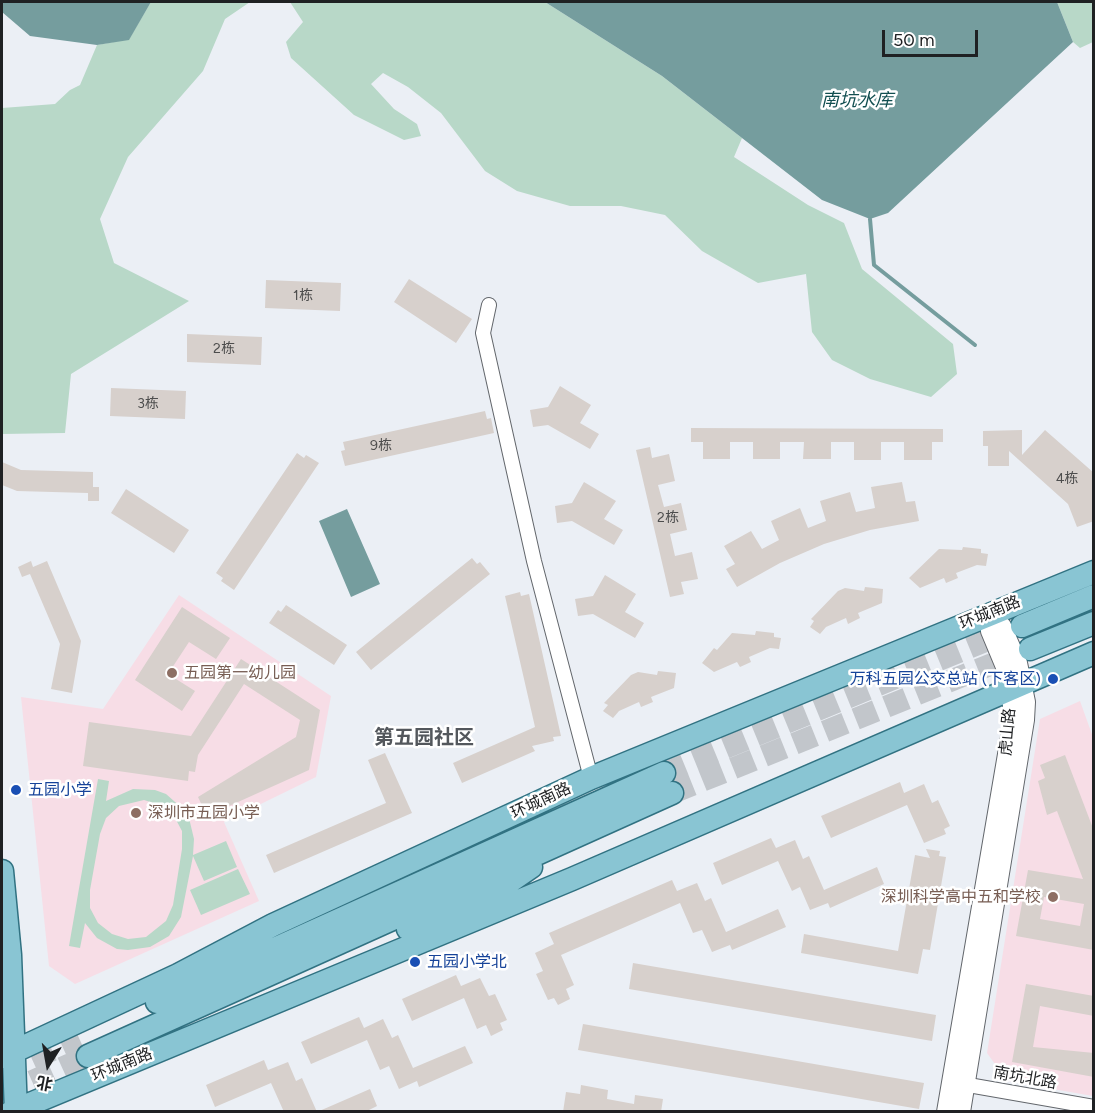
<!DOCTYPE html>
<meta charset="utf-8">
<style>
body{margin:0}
#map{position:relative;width:1095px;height:1113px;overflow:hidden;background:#ebeff5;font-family:Figtree,"Noto Sans SC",sans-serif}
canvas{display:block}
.frame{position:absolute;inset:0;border:3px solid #1f2123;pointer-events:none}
.north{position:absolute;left:18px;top:1035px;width:60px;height:60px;-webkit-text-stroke:4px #fff;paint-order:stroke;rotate:191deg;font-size:16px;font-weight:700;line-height:24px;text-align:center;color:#1f2123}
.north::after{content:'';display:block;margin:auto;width:21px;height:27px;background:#1f2123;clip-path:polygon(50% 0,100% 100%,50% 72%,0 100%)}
.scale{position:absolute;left:882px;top:30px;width:96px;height:27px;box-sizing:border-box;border:3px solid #1f2123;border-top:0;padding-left:8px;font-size:18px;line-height:21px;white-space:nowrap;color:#1f2123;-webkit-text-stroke:4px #fff;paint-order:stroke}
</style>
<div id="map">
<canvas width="1095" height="1113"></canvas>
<div class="frame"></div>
<div class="north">北</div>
<div class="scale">50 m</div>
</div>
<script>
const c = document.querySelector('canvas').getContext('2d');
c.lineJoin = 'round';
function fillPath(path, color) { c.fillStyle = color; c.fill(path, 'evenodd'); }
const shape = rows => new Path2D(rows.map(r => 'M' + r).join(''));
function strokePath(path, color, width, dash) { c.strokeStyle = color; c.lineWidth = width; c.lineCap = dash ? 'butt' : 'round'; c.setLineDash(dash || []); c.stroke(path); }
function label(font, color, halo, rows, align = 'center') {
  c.font = font + ' Figtree,"Noto Sans SC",sans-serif'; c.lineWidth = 5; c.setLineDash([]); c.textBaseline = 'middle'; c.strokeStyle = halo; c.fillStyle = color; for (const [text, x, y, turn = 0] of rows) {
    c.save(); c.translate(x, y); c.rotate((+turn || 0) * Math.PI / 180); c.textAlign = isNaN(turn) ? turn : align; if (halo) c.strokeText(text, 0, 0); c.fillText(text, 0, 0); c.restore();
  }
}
const education = shape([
 [179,595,331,696,316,777,224,822,259,901,75,984,49,966,21,697,103,709],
 [1080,701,1094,740,1093,1096,1007,1081,987,1053,1040,719]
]);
const green = shape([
 [151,2,250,2,225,19,203,71,128,157,100,219,114,263,189,301,71,374,65,433,2,434,2,108,55,104,70,90,80,85,97,45,129,39],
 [290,2,545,2,662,76,742,138,734,157,808,205,844,223,862,269,953,344,957,374,931,397,870,379,832,360,812,332,806,274,758,283,702,251,665,215,621,206,570,206,517,191,485,171,441,113,408,87,383,73,371,84,394,109,417,124,421,136,404,140,354,115,291,58,286,42,303,22],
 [1057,2,1093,2,1093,42,1080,48,1073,42],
 [98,779,109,781,106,801,133,789,155,790,166,794,183,809,189,818,194,839,193,855,226,841,237,867,204,881,193,856,181,917,169,936,150,947,128,950,117,949,97,938,85,923,80,948,69,946],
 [144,800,160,805,174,816,182,831,182,849,173,905,166,921,146,937,128,939,112,934,98,923,90,908,90,890,100,834,106,818,119,806],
 [238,869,250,894,201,915,190,890]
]);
const water = shape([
 [2,2,151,2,129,40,97,45,30,36,2,12],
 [545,2,1057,2,1073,42,888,213,870,219,822,200,662,76],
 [347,509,380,584,351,597,319,521]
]);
const stream = shape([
 [870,219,874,265,975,345]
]);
const building = shape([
 [409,279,472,319,456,343,394,302],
 [266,280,341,283,340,311,265,308],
 [187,334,262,337,261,365,187,362],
 [560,386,591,405,580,423,599,434,590,449,548,425,533,427,530,410,548,407],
 [111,388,186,391,185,419,110,416],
 [485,411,487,419,491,418,494,433,345,466,341,451,345,450,343,442],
 [691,428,943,429,943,442,932,442,932,460,904,460,904,442,881,442,881,460,854,460,854,442,831,442,831,459,803,459,804,442,780,442,780,459,753,459,753,442,730,442,730,459,703,459,703,442,691,442],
 [1022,430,1022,455,1045,430,1094,473,1094,521,1077,527,1068,504,1009,451,1009,466,988,466,988,446,983,446,983,431],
 [650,447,652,458,669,454,675,481,658,485,664,507,681,503,687,530,670,534,675,556,692,552,698,579,681,582,684,594,670,597,636,450],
 [297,453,304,458,306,455,319,463,234,590,221,581,223,578,216,573],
 [2,462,21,470,93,472,93,487,99,487,99,501,88,501,88,493,17,491,2,485],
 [584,482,616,501,604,519,623,530,614,545,572,521,557,523,555,506,572,503],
 [902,482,906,502,915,501,919,521,870,530,824,544,780,563,737,587,726,569,735,564,724,546,751,531,762,549,779,540,771,521,800,508,808,528,826,521,820,501,850,492,856,512,875,508,871,487],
 [126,489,189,530,174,553,111,513],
 [963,547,981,549,981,553,988,554,986,566,977,565,956,573,958,578,946,583,944,578,920,588,909,578,939,549,962,550],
 [472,558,477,564,480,562,490,574,371,670,356,652],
 [31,561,33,567,47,561,81,641,72,693,51,689,60,644,30,574,22,577,18,567],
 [605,575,636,594,625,612,644,623,635,638,593,614,578,616,575,599,593,596],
 [865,587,883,589,882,603,858,613,860,618,848,624,846,618,826,627,820,634,810,627,814,621,811,619,838,591,845,588,864,591],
 [520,592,521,596,529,594,561,736,553,737,554,741,532,746,535,751,462,783,453,763,535,727,505,596],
 [286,605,347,645,334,665,269,623,278,610,281,612],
 [182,607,230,638,216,659,189,642,168,674,195,691,182,711,135,680],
 [756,631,774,633,774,637,781,638,779,649,770,648,749,657,751,662,740,667,737,662,714,672,702,663,714,648,717,650,732,633,755,635],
 [241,659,320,710,309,770,207,816,198,797,296,737,300,720,244,684,198,755,195,772,189,771,188,781,83,766,89,722,191,736],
 [658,671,676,673,674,688,651,697,653,702,641,707,639,702,619,711,613,718,603,711,608,705,604,703,631,675,638,672,657,675],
 [385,753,412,813,274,873,266,855,386,803,368,760],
 [1065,755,1094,831,1094,950,1016,936,1028,870,1083,879,1057,811,1047,815,1038,781,1045,778,1040,765],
 [1044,897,1084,904,1080,926,1040,919],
 [900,782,904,793,924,784,932,803,938,800,950,826,944,829,946,834,924,843,907,805,831,838,821,816],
 [771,838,776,848,795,840,803,859,809,856,824,890,877,867,884,884,830,908,828,903,810,910,800,887,792,891,778,861,722,885,713,863],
 [926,849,940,851,939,856,946,857,930,950,923,949,918,974,801,953,804,934,898,951,915,855,930,858],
 [672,880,677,891,697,883,705,901,711,898,726,932,778,909,786,927,732,950,730,945,712,952,702,930,693,933,680,903,561,955,574,985,566,989,570,999,558,1005,554,998,548,1000,536,974,543,971,535,953,554,944,549,933],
 [633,963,936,1015,932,1041,629,989],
 [456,975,461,986,480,978,489,996,495,994,507,1020,500,1023,503,1030,491,1036,486,1025,477,1029,464,998,412,1021,402,999],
 [1026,984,1094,996,1094,1016,1040,1006,1033,1047,1094,1053,1094,1077,1012,1062],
 [359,1017,364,1028,383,1019,392,1038,398,1035,413,1068,465,1046,473,1063,419,1087,417,1081,399,1089,389,1066,380,1070,367,1040,311,1064,301,1042],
 [583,1024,924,1083,919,1109,578,1050],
 [264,1060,268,1070,288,1062,296,1081,302,1078,317,1112,284,1112,271,1083,215,1107,206,1085],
 [581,1085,608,1090,607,1099,634,1104,635,1095,663,1099,661,1112,563,1112,566,1092,580,1094],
 [370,1089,377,1106,365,1112,317,1112]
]);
const primaryTunnel = shape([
 [664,773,1012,630],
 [672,793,1022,652],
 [2,1073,79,1038],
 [2,1095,88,1056]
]);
const minor = shape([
 [489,305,483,333,534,561,591,778],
 [957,1083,1094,1107]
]);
const tertiary = shape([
 [946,1112,1012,725,1012,705,1005,667,990,631,988,613],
 [961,1112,1025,720,1026,702,1018,663,1002,626,988,613]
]);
const primary = shape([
 [1022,626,1094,596],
 [1030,649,1094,623],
 [2,871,10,955,16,1112],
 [408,929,502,887,531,867],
 [157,1002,664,773],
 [88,1056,672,793],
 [2,1057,178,975,273,925,591,778,1094,572],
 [11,1112,572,879,1094,653]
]);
const markers = [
 [172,673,6,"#8d6e63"],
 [1053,679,6,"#1a4fb4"],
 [16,790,6,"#1a4fb4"],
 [136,813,6,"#8d6e63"],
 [1053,897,6,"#8d6e63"],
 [415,962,6,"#1a4fb4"]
];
const numberNames = [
 ["1栋",303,296],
 ["2栋",224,349],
 ["3栋",148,404],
 ["9栋",381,446],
 ["4栋",1067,479],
 ["2栋",668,518]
];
const streetNames = [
 ["环城南路",990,613,-22],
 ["虎山路",1008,732,-85],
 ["环城南路",541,801,-25],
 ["环城南路",122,1065,-22],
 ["南坑北路",1025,1078,10]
];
const educationNames = [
 ["五园第一幼儿园",184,673],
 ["深圳市五园小学",148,813],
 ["深圳科学高中五和学校",1041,897,"right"]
];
const transitNames = [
 ["万科五园公交总站 (下客区)",1041,679,"right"],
 ["五园小学",28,790],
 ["五园小学北",427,962]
];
const waterNames = [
 ["南坑水库",857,101]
];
const quarterNames = [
 ["第五园社区",424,738]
];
fillPath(education, '#f7dde6');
fillPath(green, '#b8d8c8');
fillPath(water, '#759d9e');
strokePath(stream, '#759d9e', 4);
fillPath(building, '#d7d0cc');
strokePath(primaryTunnel, '#c2c6cb', 22, [22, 11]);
strokePath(minor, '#62666b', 16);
strokePath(tertiary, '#62666b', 20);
strokePath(primary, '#317282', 25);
strokePath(minor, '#fff', 14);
strokePath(tertiary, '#fff', 18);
strokePath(primary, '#89c5d3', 22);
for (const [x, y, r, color] of markers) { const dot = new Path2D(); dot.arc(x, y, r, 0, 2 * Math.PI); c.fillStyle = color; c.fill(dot); strokePath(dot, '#fff', 2); }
label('14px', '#4d4d4d', null, numberNames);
label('16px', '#1f2123', '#fff', streetNames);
label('16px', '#785e54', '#fff', educationNames, 'left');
label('16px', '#164399', '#fff', transitNames, 'left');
label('italic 18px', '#114e50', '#fff', waterNames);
label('bold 20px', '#53575c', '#fff', quarterNames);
</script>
